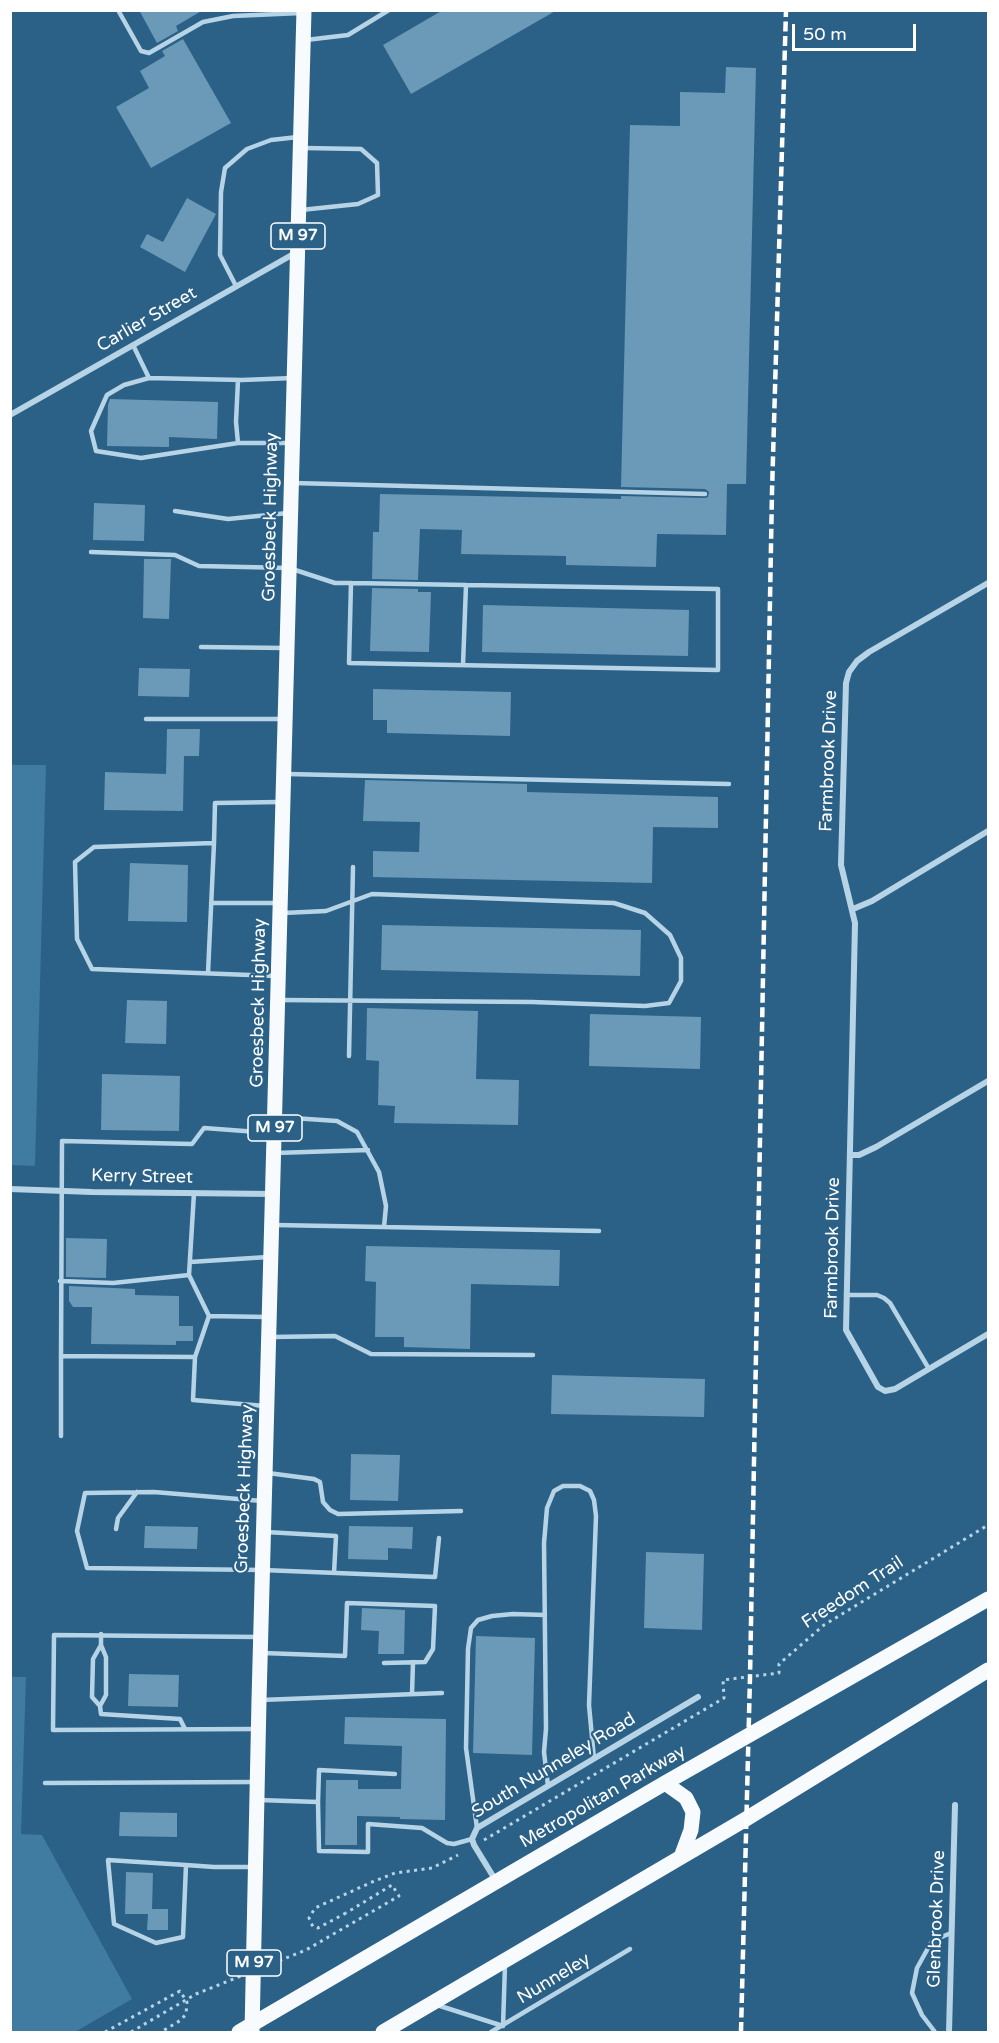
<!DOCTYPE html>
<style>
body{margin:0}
#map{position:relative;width:999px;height:2043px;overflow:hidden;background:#2b6186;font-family:"Varela Round",sans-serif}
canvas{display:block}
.frame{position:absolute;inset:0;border:12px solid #fff;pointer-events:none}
.scale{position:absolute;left:792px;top:24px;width:124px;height:27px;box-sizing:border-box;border:3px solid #fff;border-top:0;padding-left:8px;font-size:18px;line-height:21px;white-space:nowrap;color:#fff;-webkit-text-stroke:4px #2b6186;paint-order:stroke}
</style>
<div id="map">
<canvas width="999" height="2043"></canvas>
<div class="frame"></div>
<div class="scale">50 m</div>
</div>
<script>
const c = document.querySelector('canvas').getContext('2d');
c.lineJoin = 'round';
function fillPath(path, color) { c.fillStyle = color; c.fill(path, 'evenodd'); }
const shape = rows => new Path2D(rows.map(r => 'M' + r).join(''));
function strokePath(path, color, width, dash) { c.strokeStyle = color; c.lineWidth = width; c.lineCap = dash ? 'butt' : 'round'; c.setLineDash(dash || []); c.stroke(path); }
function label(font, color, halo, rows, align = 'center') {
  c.font = font + ' "Varela Round",sans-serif'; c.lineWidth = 4.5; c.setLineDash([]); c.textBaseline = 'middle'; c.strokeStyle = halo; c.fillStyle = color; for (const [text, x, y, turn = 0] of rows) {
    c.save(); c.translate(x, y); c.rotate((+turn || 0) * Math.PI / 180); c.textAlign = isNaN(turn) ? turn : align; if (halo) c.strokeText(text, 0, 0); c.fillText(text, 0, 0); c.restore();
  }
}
const green = shape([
 [11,765,46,765,35,1166,11,1165],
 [10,1677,26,1677,21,1834,42,1835,132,1999,75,2032,11,2032]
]);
const building = shape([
 [139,10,203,10,176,26,178,31,157,43],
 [443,10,557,10,411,94,383,45],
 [183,39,231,123,151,168,116,107,149,88,140,71,165,56,162,51],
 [726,67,756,68,746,484,727,484,726,535,657,534,656,567,566,565,566,556,461,554,462,530,420,529,418,580,372,579,373,532,379,532,380,494,621,499,621,496,705,498,708,497,709,492,705,489,621,487,630,125,680,126,680,92,725,93],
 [187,198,216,214,185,272,140,247,147,234,163,242],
 [110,399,218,402,217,439,169,437,169,447,107,446,108,405],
 [94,503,145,505,144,541,93,540],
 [144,559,171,559,169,619,143,618],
 [372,588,418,589,418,592,431,592,429,652,370,651],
 [483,605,689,610,688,656,482,652],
 [139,668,190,669,189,697,138,696],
 [373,689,511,692,510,736,387,733,387,720,373,720],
 [167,729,200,729,199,756,184,756,183,811,104,810,105,772,166,774],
 [365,780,527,784,527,792,718,797,718,828,653,827,652,883,373,877,373,851,419,852,420,822,363,821],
 [130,863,188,865,187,922,128,921],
 [382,925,641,930,640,976,381,970],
 [127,1000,167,1001,166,1044,125,1043],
 [367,1008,478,1011,476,1079,519,1080,518,1125,394,1123,395,1106,378,1105,379,1061,366,1060],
 [590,1014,701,1017,700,1069,589,1066],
 [102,1074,180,1076,179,1131,101,1130],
 [66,1238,107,1239,106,1278,66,1277],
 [366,1246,560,1250,559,1286,471,1284,470,1349,404,1347,404,1337,375,1337,376,1282,365,1281],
 [69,1286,135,1289,135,1295,179,1296,179,1326,193,1326,193,1341,176,1341,176,1345,91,1344,92,1307,73,1307,69,1301],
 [552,1375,705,1379,704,1417,551,1414],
 [351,1454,400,1455,398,1501,350,1500],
 [145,1526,198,1527,197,1549,144,1548],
 [349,1526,413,1527,412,1549,388,1548,388,1560,348,1559],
 [646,1552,704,1554,702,1630,644,1628],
 [362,1608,405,1610,404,1654,378,1654,379,1631,361,1630],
 [476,1636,535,1638,532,1755,473,1753],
 [129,1674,179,1675,178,1707,128,1706],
 [345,1717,446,1719,445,1820,400,1819,400,1817,357,1816,357,1845,325,1845,326,1780,358,1780,358,1789,401,1789,402,1746,344,1744],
 [120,1812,177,1813,177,1837,119,1836],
 [126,1872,153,1873,152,1909,168,1909,168,1930,147,1930,148,1914,125,1914]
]);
const path = shape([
 [484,1840,724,1698,723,1680,779,1673,779,1664,824,1625,988,1525],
 [346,1913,318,1928,313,1927,309,1918,315,1908,372,1882,395,1873,432,1868,458,1855],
 [105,2032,180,1991,187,2002,186,2014,181,2020,161,2032]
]);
const service = shape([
 [118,10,141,51,149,53,203,22,233,16,301,13],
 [306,40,348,35,389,10],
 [301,210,358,204,378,195,377,163,361,149,304,148],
 [236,286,220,255,221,192,225,168,247,149,271,140,298,137],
 [133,345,149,378],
 [238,380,236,422,238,443],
 [290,443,238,443,141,458,96,451,91,431,107,395,124,385,149,378,242,380,293,378],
 [294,483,705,494],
 [175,511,228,519,288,513],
 [91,552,175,555,199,566,289,568,335,583,351,583,466,585,718,589,718,670,349,663,351,583],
 [201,647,285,648],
 [463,665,466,585],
 [146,719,283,719],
 [287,774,729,784],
 [211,903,278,903],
 [208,973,214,843],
 [276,976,92,969,77,939,75,862,94,847,214,843,215,803,279,802],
 [281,1000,532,1002,645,1006,669,1003,681,981,681,958,670,935,645,913,614,903,372,894,326,911,283,913],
 [349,1056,353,867],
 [278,1117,337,1121,357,1132,379,1172,386,1206,384,1227],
 [275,1153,368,1150],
 [194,1193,189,1275,209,1316,195,1357],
 [275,1225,599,1231],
 [190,1262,268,1257],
 [60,1281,113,1283,189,1275],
 [846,1295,877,1295,884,1298,890,1303,929,1369],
 [209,1316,266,1317],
 [272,1337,335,1336,371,1354,533,1355],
 [61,1356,62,1141,192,1144,204,1128,271,1133],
 [61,1436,61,1356,195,1357,193,1400,265,1406],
 [268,1473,314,1479,320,1482,323,1502,330,1510,338,1514,461,1511],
 [262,1501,154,1492,85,1493,77,1531,87,1568,263,1570,435,1577,439,1538],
 [116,1529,118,1518,137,1492],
 [266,1532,336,1536,334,1573],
 [101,1634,101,1645,93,1659,92,1697,100,1706,101,1714,180,1719,185,1729],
 [263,1653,345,1656,347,1603,435,1606,433,1649,425,1662,384,1663],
 [412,1694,413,1662],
 [261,1700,442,1693],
 [100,1706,106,1695,106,1657,101,1645],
 [256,1729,53,1730,54,1635,258,1637],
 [45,1783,254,1782],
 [548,1786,544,1752,546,1729,544,1543,547,1508,554,1491,563,1486,580,1486,590,1491,594,1500,596,1516,589,1705,594,1759],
 [259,1800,318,1802,319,1851,368,1852,368,1824,422,1828,447,1843,454,1844,472,1839],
 [318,1802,319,1770,395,1774],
 [477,1828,466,1748,468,1649,471,1628,478,1620,492,1616,513,1614,545,1615],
 [186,1865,183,1937,156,1943,114,1924,108,1860,139,1862,186,1865,214,1867,252,1867],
 [437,2005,503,2026,505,1965],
 [491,2032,630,1949],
 [935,2032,922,2015,912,1993,917,1968,932,1941,951,1933]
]);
const minor = shape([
 [10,415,297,252],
 [988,583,869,652,857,661,849,672,846,683,841,865,855,923,846,1330,878,1387,885,1391,895,1389,988,1334],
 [853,909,872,901,988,831],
 [850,1155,859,1155,876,1147,988,1081],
 [10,1189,92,1192,273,1194],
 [496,1881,474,1845,472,1839,477,1828,698,1697],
 [949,2032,955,1805]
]);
const primary = shape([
 [665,1783,686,1798,693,1812,691,1830,681,1857],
 [239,2032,665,1783,988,1599],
 [252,2032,259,1700,304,10],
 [383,2032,746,1819,988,1670]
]);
const rail = shape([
 [741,2032,750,1677,772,492,786,10]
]);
const pathBridge = shape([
 [131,2032,196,1994,306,1950,399,1896,392,1885,346,1913]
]);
const shields = [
 [298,236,54],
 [275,1128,54],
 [254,1963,54]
];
const shieldNames = [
 ["M 97",298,236],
 ["M 97",275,1128],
 ["M 97",254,1963]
];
const streetNames = [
 ["Carlier Street",147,320,-30],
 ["Groesbeck Highway",271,517,-89],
 ["Farmbrook Drive",829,761,-88],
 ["Groesbeck Highway",259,1003,-89],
 ["Kerry Street",142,1177,1],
 ["Farmbrook Drive",833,1248,-89],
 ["Groesbeck Highway",245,1489,-88],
 ["Freedom Trail",853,1593,-33],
 ["South Nunneley Road",554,1766,-31],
 ["Metropolitan Parkway",603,1797,-30],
 ["Glenbrook Drive",937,1919,-88],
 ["Nunneley",554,1979,-31]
];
fillPath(green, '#407ba2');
fillPath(building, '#6b99b8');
strokePath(path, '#b7d4e7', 3, [3, 4.5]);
strokePath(service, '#b7d4e7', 4.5);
strokePath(minor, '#b7d4e7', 6);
strokePath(primary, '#f8fbfe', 15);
strokePath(rail, '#fff', 4.5, [10, 4.5]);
strokePath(pathBridge, '#b7d4e7', 3, [3, 4.5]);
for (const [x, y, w] of shields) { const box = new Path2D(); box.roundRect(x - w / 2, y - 13, w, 26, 4.5); c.fillStyle = '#2b6186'; c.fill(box); strokePath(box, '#fff', 1.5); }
label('bold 16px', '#fff', null, shieldNames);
label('18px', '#fff', '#2b6186', streetNames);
</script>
